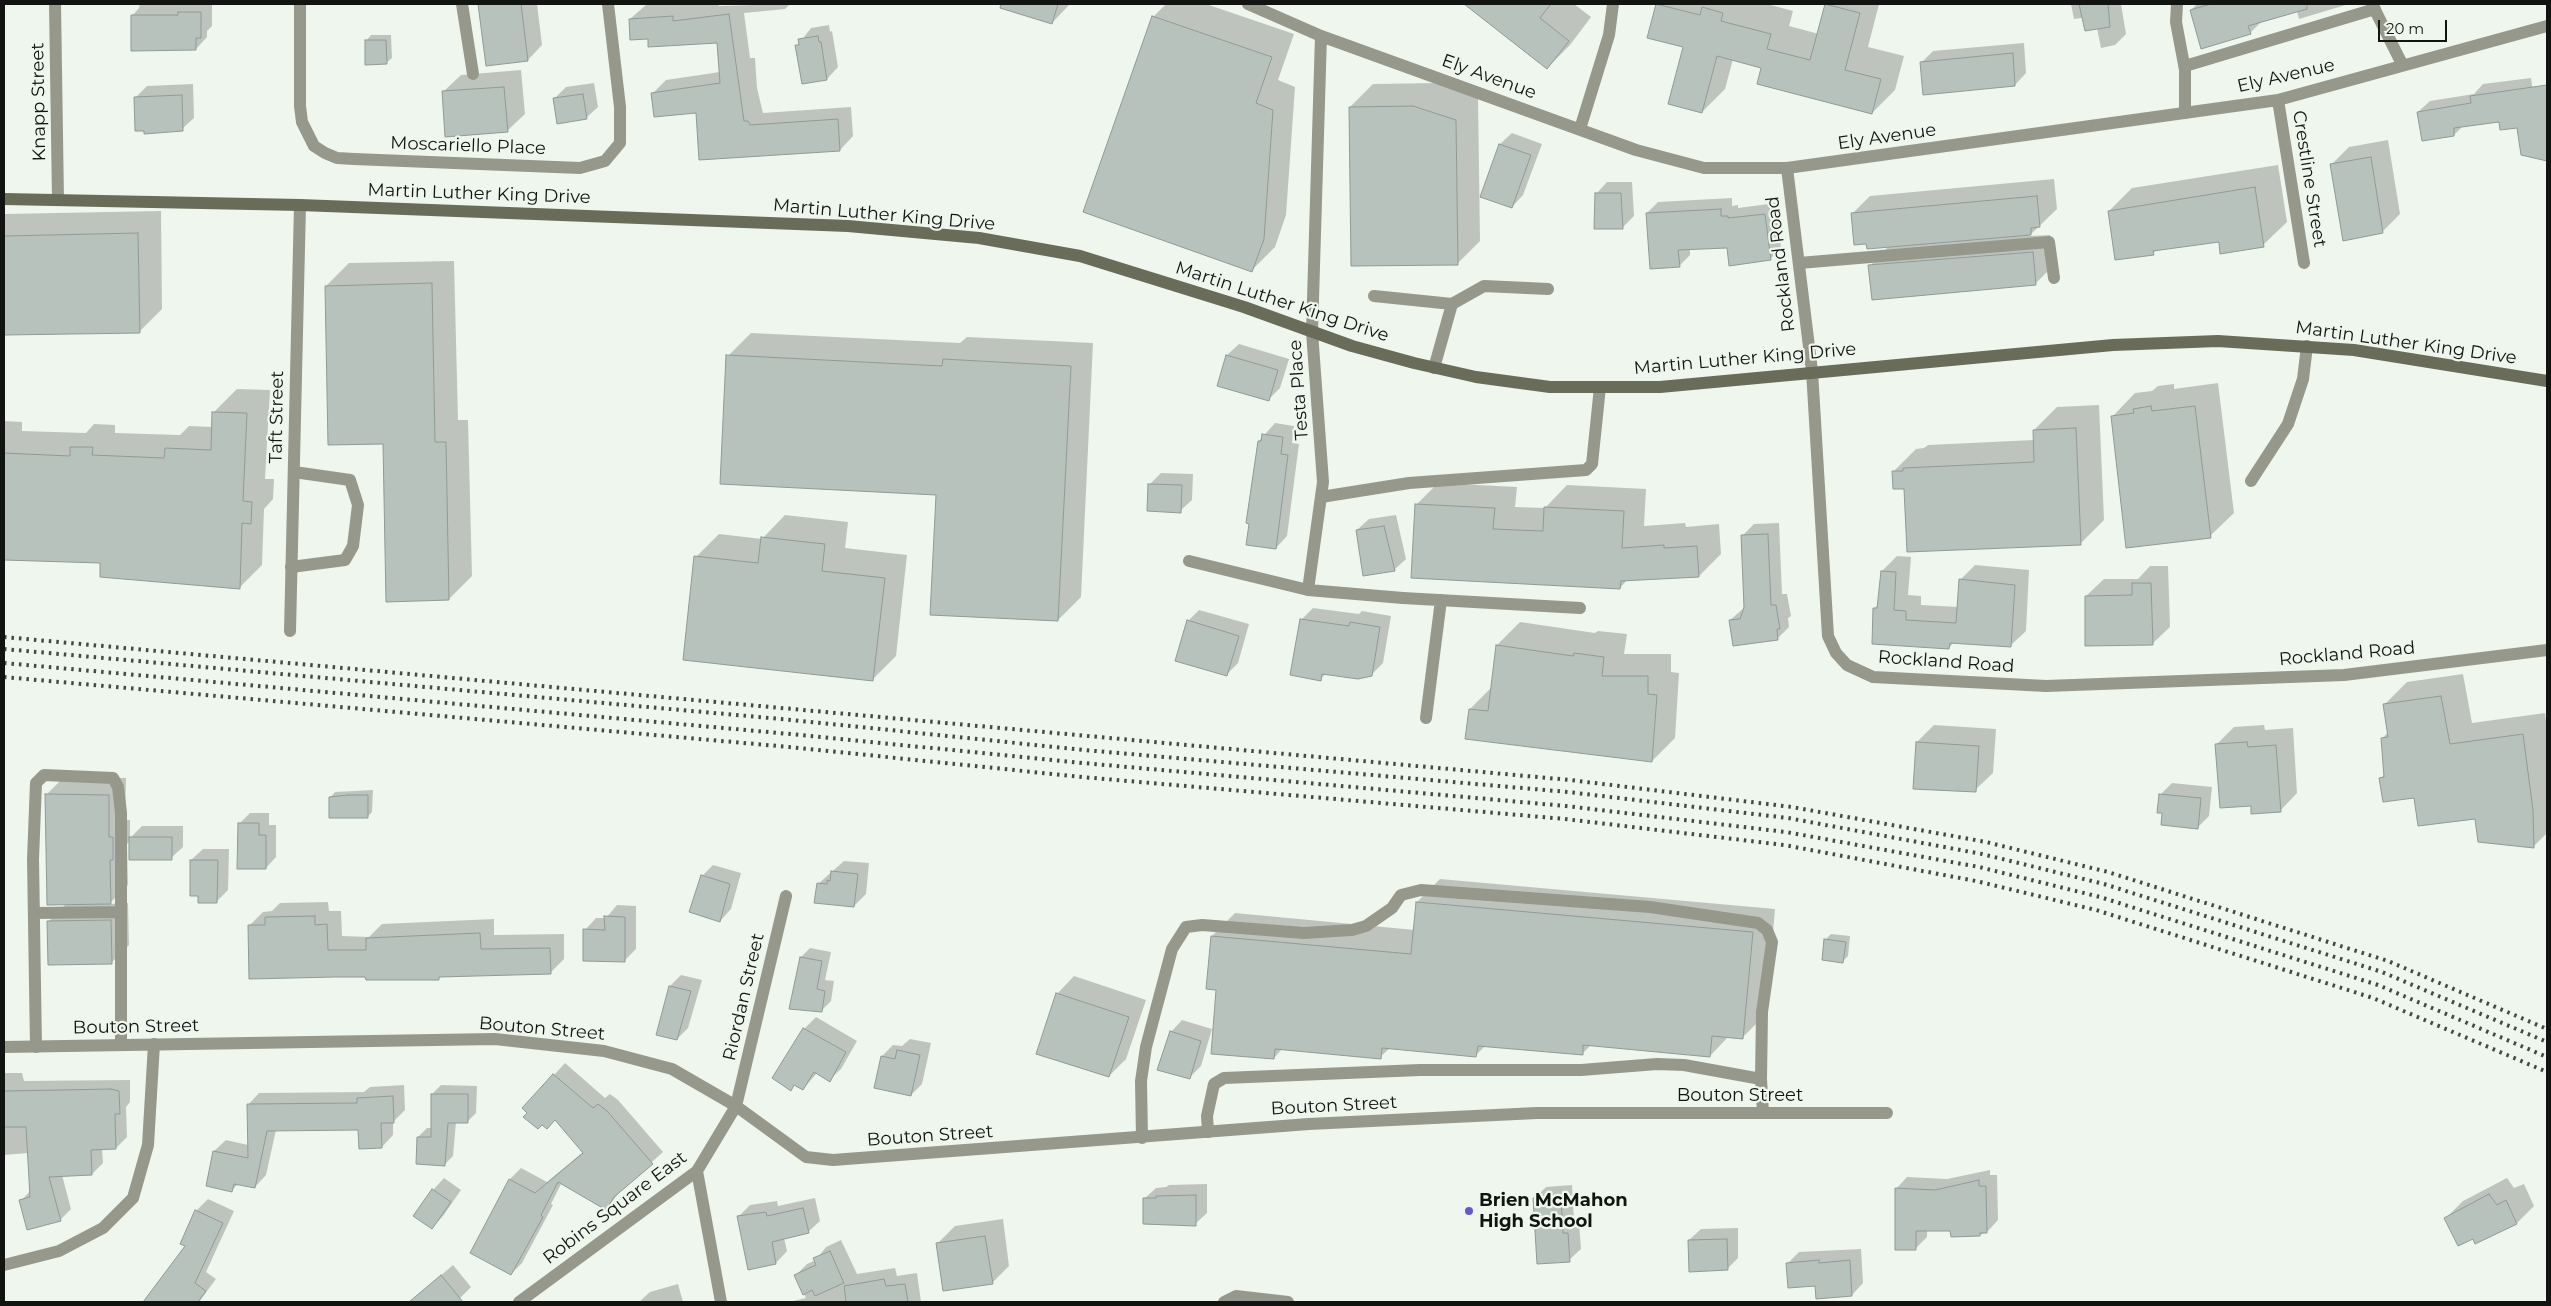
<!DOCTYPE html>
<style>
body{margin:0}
#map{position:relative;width:2551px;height:1306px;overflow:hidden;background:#eef6ed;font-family:Montserrat,sans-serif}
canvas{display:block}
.frame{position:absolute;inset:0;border:5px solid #111411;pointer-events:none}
.scale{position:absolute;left:2378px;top:20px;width:69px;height:22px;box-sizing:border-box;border:2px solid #111411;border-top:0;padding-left:6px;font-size:15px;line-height:18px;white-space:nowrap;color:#111411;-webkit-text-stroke:4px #eef6ed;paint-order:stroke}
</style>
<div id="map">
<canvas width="2551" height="1306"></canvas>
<div class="frame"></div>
<div class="scale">20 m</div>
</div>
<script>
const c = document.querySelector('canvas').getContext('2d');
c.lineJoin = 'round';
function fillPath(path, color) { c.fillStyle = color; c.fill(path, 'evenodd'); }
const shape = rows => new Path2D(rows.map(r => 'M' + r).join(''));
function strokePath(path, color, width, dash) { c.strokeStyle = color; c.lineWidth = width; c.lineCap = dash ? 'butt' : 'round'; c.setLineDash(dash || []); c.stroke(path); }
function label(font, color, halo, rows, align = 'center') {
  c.font = font + ' Montserrat,sans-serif'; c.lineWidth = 4.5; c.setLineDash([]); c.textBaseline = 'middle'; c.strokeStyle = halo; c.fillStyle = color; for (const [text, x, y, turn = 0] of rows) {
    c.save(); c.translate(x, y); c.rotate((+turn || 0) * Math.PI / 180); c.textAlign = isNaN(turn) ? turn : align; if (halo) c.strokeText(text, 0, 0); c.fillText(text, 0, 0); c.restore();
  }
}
const shadow = shape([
 [140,4,212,4,212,26,207,31,207,37,196,49,132,16,139,8],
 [479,4,537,4,542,45,528,60,487,65],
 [647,4,718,4,719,6,790,4,785,9,744,13,750,58,755,58,757,88,763,113,851,107,853,136,840,150,697,112,652,94,666,80,720,72,718,42,649,38,630,19],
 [1013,4,1070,4,1052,23,1011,10],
 [1166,4,1206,4,1294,34,1278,80,1295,87,1286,215,1275,247,1252,270,1153,17],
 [1466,4,1574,4,1591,17,1570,45,1547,68],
 [1657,4,1767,4,1793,11,1789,26,1819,34,1828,4,1879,4,1868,47,1904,56,1895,90,1872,113,1763,67,1733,59,1725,89,1702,112,1684,46,1648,37],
 [2071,4,2121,4,2126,34,2115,45,2101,48,2097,28,2082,18,2074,19],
 [2197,4,2349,4,2299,19,2297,11,2262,21,2250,33,2191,10],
 [829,25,830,32,832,31,838,67,827,79,797,46,811,28],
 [371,35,391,35,392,58,386,63,366,41],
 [2024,43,2026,73,2015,85,1921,63,1933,51],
 [521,70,525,114,507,131,443,92,461,75],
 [2531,78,2536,114,2463,126,2454,135,2418,112,2430,101,2474,94,2483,84],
 [594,83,598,107,586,118,554,99,566,87],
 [1437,83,1478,97,1480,241,1457,264,1350,107,1373,84],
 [193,84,194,118,182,129,136,97,147,86],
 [1512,133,1542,144,1523,195,1512,207,1482,196,1500,144],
 [2388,140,2400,214,2382,232,2331,165,2349,147],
 [2278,165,2287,222,2263,245,2220,240,2157,250,2153,253,2109,211,2132,188],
 [2054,179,2057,209,2029,236,2050,235,2053,266,2035,284,1870,266,1889,246,1852,214,1870,196],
 [1607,182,1632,182,1634,216,1623,227,1596,194],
 [1732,198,1732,206,1738,205,1738,208,1776,203,1781,248,1770,259,1728,246,1690,248,1690,255,1679,266,1647,213,1658,202],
 [161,211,162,309,139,332,4,334,4,214],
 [454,261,458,420,468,420,472,576,449,599,384,442,326,286,349,263],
 [751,333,960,343,967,337,1093,343,1081,597,1058,620,938,494,728,356],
 [1239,344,1289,359,1280,388,1268,400,1218,385,1227,355],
 [2218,383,2234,513,2210,536,2112,417,2135,393,2152,391,2158,386,2174,384,2174,389],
 [237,389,270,390,265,479,274,479,273,499,264,509,262,565,239,588,102,562,4,558,4,421,22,422,22,431,86,433,94,424,115,425,115,433,180,435,189,426,213,427,214,412],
 [2099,405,2104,520,2081,543,1893,472,1916,449,1924,448,1928,445,2034,440,2034,430,2057,407],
 [1275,423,1294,426,1292,443,1299,444,1287,536,1276,548,1259,441],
 [1161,473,1193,474,1192,500,1180,511,1149,485],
 [1438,483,1517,487,1515,507,1545,508,1567,485,1646,489,1644,526,1685,523,1686,527,1719,524,1721,554,1699,576,1628,579,1620,588,1416,505],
 [785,515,848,522,845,548,907,555,896,656,873,679,696,557,719,534,762,539],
 [1396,515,1406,559,1394,570,1357,530,1369,519],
 [1779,523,1782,594,1787,594,1791,616,1788,618,1789,627,1777,639,1730,620,1744,608,1743,535,1754,524],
 [1897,556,1911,557,1908,595,1921,596,1921,605,1959,607,1960,580,1975,565,2029,570,2026,631,2010,646,1954,642,1949,648,1875,608,1878,605,1882,571],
 [2150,566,2168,566,2170,627,2152,644,2086,596,2104,579,2138,579],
 [1313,608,1359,614,1362,611,1391,616,1383,663,1371,675,1327,673,1320,679,1301,620],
 [1199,610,1249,624,1238,663,1227,674,1188,621],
 [1520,622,1595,633,1598,631,1627,634,1624,654,1671,654,1671,672,1679,673,1675,738,1652,761,1470,709,1492,687,1497,645],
 [2463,674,2472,723,2545,713,2547,729,2547,833,2534,846,2479,841,2476,817,2415,797,2381,778,2385,774,2382,739,2388,732,2384,705,2407,682],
 [1934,725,1996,729,1993,773,1975,790,1917,742],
 [2264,725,2265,730,2293,728,2297,793,2280,811,2216,745,2234,727],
 [64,777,126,778,125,820,130,820,130,838,142,826,183,826,183,847,171,858,130,841,127,844,128,885,109,904,128,903,129,945,112,962,49,921,67,903,46,795],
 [2172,783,2212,787,2209,816,2198,827,2164,812,2161,794],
 [373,790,372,812,367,817,330,798,335,792],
 [250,813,269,813,269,825,276,825,276,857,266,868,239,824],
 [203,849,229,849,228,890,217,901,191,860],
 [844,861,869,863,866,894,854,906,818,884],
 [713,865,741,873,731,909,720,921,702,876],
 [1440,879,1775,909,1766,1014,1743,1037,1729,1036,1710,1056,1591,1045,1582,1054,1486,1045,1476,1055,1390,1048,1380,1057,1283,1048,1274,1058,1218,989,1212,936,1235,913,1415,930,1417,902],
 [328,902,329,911,341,911,342,936,369,937,382,924,494,919,494,935,564,934,564,959,550,973,441,976,439,978,367,976,249,926,263,912,272,911,280,903],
 [617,905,636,906,636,949,624,961,585,930,596,918,606,918],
 [1831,934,1850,936,1848,956,1843,961,1826,939],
 [810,948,831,952,825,980,834,981,831,1001,822,1010,801,957],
 [681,975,702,980,688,1028,677,1039,670,986],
 [1074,976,1146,1000,1126,1059,1109,1076,1057,994],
 [816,1017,857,1041,841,1069,829,1080,817,1073,803,1089,795,1084,790,1089,774,1078,804,1029],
 [1182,1020,1212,1029,1201,1066,1189,1078,1171,1032],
 [910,1039,931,1043,922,1084,911,1095,882,1056,893,1045,902,1046],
 [565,1063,605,1098,610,1094,618,1100,663,1152,623,1188,606,1209,562,1182,551,1204,553,1205,522,1263,511,1274,510,1179,521,1168,547,1182,583,1152,555,1119,529,1113,524,1108],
 [4,1073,22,1073,24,1081,130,1080,130,1102,126,1107,127,1137,116,1148,102,1148,103,1163,92,1174,62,1175,71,1209,60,1220,21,1201,30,1191,28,1153,4,1155],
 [404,1085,405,1110,393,1122,393,1135,382,1147,359,1129,276,1130,266,1175,255,1187,239,1183,232,1190,208,1185,214,1151,226,1140,248,1145,248,1105,259,1093,364,1092,370,1087],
 [441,1085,477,1086,476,1113,467,1122,456,1122,453,1156,444,1165,418,1137,427,1128,432,1128,432,1094],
 [1990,1170,1990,1175,1997,1175,1998,1220,1987,1232,1980,1235,1952,1230,1927,1230,1927,1237,1915,1249,1896,1189,1907,1177,1947,1179],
 [444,1178,461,1190,443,1216,432,1228,433,1190],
 [2507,1178,2514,1188,2524,1184,2534,1206,2517,1223,2476,1243,2473,1238,2446,1218,2463,1201],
 [1207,1184,1207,1213,1195,1224,1144,1199,1156,1188,1166,1187,1169,1185],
 [1572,1185,1574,1222,1579,1222,1581,1249,1569,1260,1535,1198,1546,1187],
 [815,1198,820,1221,808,1232,784,1238,787,1251,776,1263,738,1217,750,1205,777,1201,778,1206],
 [208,1199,234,1211,206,1272,216,1279,199,1302,146,1302,187,1245,196,1211],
 [1003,1219,1009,1266,992,1283,938,1243,955,1226],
 [1738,1228,1738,1258,1727,1269,1689,1240,1701,1229],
 [841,1240,857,1274,895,1268,897,1276,917,1273,921,1302,789,1302,806,1298,796,1275,807,1264,816,1260,826,1247],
 [1861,1249,1863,1283,1852,1295,1816,1285,1788,1263,1799,1252],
 [453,1265,471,1287,460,1298,455,1302,410,1302],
 [678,1284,683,1302,639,1302,650,1292]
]);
const building = shape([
 [478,4,521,4,528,61,486,66,478,4],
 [1001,4,1058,4,1052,24,1000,8,1001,4],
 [1464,4,1551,4,1540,18,1569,41,1547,69,1464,4],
 [1656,4,1700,15,1702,7,1723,13,1721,21,1771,34,1767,49,1810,60,1825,4,1860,13,1845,70,1881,79,1872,114,1757,84,1761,68,1717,56,1702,113,1668,104,1683,47,1647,38,1656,4],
 [2079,4,2108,4,2110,27,2085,31,2079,4],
 [2211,4,2307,4,2307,9,2248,26,2251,34,2201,49,2190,10,2211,4],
 [178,12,201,12,201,38,196,38,196,50,131,51,131,15,178,15,178,12],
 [729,14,744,121,748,121,750,125,838,119,840,151,699,160,696,113,654,117,651,93,720,83,717,43,648,47,648,39,630,40,629,19,673,16,673,21,729,14],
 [1152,16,1272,57,1256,103,1273,110,1264,239,1252,272,1083,212,1152,16],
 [818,36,819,42,821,42,827,80,802,84,795,45,799,45,798,39,818,36],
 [365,40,386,40,387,64,365,65,365,40],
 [2013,53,2015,86,1923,95,1920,62,2013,53],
 [2547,85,2547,161,2521,155,2517,128,2500,130,2499,122,2454,128,2454,136,2422,141,2417,112,2471,103,2470,96,2547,85],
 [504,87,508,132,445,137,442,91,504,87],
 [583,94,587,119,557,124,553,98,583,94],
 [182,95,183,131,144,134,144,131,135,131,134,97,182,95],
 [1413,106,1456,120,1458,265,1351,266,1349,107,1413,106],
 [1499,144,1531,155,1512,208,1480,197,1499,144],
 [2371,157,2383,233,2343,241,2330,164,2371,157],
 [2255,187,2264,247,2220,254,2219,242,2153,251,2154,255,2115,260,2108,211,2255,187],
 [1595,193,1621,193,1623,229,1594,229,1595,193],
 [2037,196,2040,227,2031,228,2031,235,1867,249,1866,244,1854,245,1851,213,2037,196],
 [1721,209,1721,216,1728,216,1728,218,1765,214,1771,260,1729,266,1727,248,1678,250,1680,267,1650,269,1646,213,1721,209],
 [138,233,140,333,4,335,4,236,138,233],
 [2033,252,2036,285,1872,300,1868,265,2033,252],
 [432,283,435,442,446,442,449,600,386,602,383,444,328,445,325,286,432,283],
 [726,355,942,366,943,359,1071,366,1058,621,930,615,936,495,720,484,726,355],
 [1226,355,1278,370,1269,401,1217,386,1226,355],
 [2151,406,2152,411,2195,406,2211,538,2126,548,2111,416,2134,413,2133,409,2151,406],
 [212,412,247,413,243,501,252,502,251,524,242,523,240,589,100,577,100,563,4,560,4,453,70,456,70,447,93,447,92,455,164,458,165,448,211,450,212,412],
 [2076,428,2081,545,1907,552,1904,489,1893,489,1892,471,1903,471,1903,468,2034,462,2033,430,2076,428],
 [1262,434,1283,437,1281,454,1288,455,1276,549,1246,545,1249,524,1246,523,1258,441,1261,441,1262,434],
 [1148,484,1182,485,1181,513,1147,511,1148,484],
 [1415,504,1495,508,1493,529,1543,531,1544,507,1624,511,1622,548,1664,545,1664,548,1697,546,1699,577,1621,581,1620,589,1411,578,1415,504],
 [1384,526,1395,571,1363,576,1356,530,1384,526],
 [1768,534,1771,605,1776,605,1780,629,1777,629,1778,640,1733,646,1729,620,1740,619,1744,607,1741,535,1768,534],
 [761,537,825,544,822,571,885,578,873,681,683,660,694,556,758,563,761,537],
 [1881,571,1896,572,1894,610,1906,611,1906,620,1956,623,1959,579,2015,585,2011,647,1950,643,1949,649,1872,644,1873,608,1877,608,1881,571],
 [2132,583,2151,583,2153,645,2085,646,2085,596,2132,595,2132,583],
 [1300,619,1349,626,1350,622,1380,627,1372,676,1358,679,1322,674,1321,681,1290,675,1300,619],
 [1187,620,1239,636,1227,676,1175,661,1187,620],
 [1496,645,1573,656,1574,653,1604,657,1602,676,1648,676,1648,694,1657,695,1652,762,1465,739,1469,709,1488,711,1496,645],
 [2441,696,2450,744,2523,734,2533,810,2534,848,2478,842,2475,819,2418,826,2414,798,2383,802,2379,778,2384,777,2381,738,2388,737,2383,704,2441,696],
 [1916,742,1979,746,1976,792,1913,789,1916,742],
 [2247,742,2248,747,2276,745,2281,812,2251,814,2251,806,2220,808,2215,744,2247,742],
 [45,794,109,795,109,837,113,837,113,860,110,860,111,904,47,905,45,794],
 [2159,794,2201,798,2198,829,2161,825,2162,813,2157,813,2159,794],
 [348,795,368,795,368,818,329,818,329,797,348,795],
 [238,823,259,823,259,835,266,835,266,869,237,869,238,823],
 [129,837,172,837,172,860,129,860,129,837],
 [190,860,218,860,217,903,198,903,198,896,190,896,190,860],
 [831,871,858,874,854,907,814,903,817,883,827,884,827,880,830,881,831,871],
 [701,875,730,884,720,922,689,912,701,875],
 [1416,902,1753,932,1743,1039,1712,1036,1710,1057,1583,1045,1583,1055,1478,1046,1476,1057,1382,1048,1381,1059,1275,1049,1274,1059,1211,1054,1216,990,1206,989,1211,936,1411,954,1416,902],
 [315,916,315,925,327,924,328,950,366,950,366,938,480,933,481,949,550,948,551,974,439,977,439,980,366,980,365,977,335,977,249,979,248,925,265,925,265,917,315,916],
 [604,916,625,917,625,962,583,961,583,929,605,930,604,916],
 [111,920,112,964,48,965,47,921,111,920],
 [1824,939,1846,942,1843,963,1822,960,1824,939],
 [800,957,822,961,817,989,825,991,822,1012,789,1009,800,957],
 [669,986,691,991,677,1040,656,1035,669,986],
 [1056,993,1129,1017,1109,1077,1036,1054,1056,993],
 [803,1028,846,1052,830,1082,814,1072,803,1090,794,1085,791,1091,772,1078,803,1028],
 [1170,1031,1201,1041,1190,1079,1157,1070,1170,1031],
 [897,1050,920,1055,911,1096,874,1088,881,1056,895,1059,897,1050],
 [553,1074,593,1108,598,1104,607,1111,653,1164,614,1197,606,1210,558,1182,541,1215,543,1217,511,1275,470,1253,509,1179,535,1193,583,1153,555,1120,547,1129,542,1125,538,1129,523,1117,527,1113,522,1108,553,1074],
 [111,1089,119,1091,120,1114,115,1114,116,1149,91,1150,92,1175,49,1177,61,1221,27,1230,19,1200,30,1197,26,1127,4,1127,4,1091,111,1089],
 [431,1094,468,1094,468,1123,448,1123,445,1166,416,1164,417,1137,431,1137,431,1094],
 [393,1096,394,1123,381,1123,382,1148,359,1149,358,1130,267,1131,255,1188,234,1184,232,1192,206,1186,213,1151,248,1158,247,1104,357,1103,357,1098,393,1096],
 [1979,1180,1979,1186,1986,1186,1987,1233,1980,1233,1980,1236,1951,1237,1950,1231,1916,1231,1916,1250,1895,1250,1895,1188,1935,1190,1979,1180],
 [432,1189,451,1202,432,1229,413,1216,432,1189],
 [2489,1194,2497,1205,2506,1200,2517,1224,2475,1244,2473,1239,2458,1246,2444,1218,2489,1194],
 [1196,1195,1196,1226,1143,1224,1143,1198,1156,1198,1156,1196,1196,1195],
 [1561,1196,1563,1233,1568,1233,1570,1262,1537,1264,1533,1198,1561,1196],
 [803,1208,809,1233,772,1242,776,1264,748,1270,737,1216,766,1212,767,1216,803,1208],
 [195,1210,223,1223,195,1283,206,1291,198,1302,143,1302,185,1246,180,1244,195,1210],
 [985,1236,993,1284,943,1291,936,1243,985,1236],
 [1727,1239,1728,1270,1689,1272,1688,1240,1727,1239],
 [830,1251,844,1283,815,1296,812,1290,803,1295,794,1275,816,1265,813,1258,830,1251],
 [1819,1260,1819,1263,1850,1260,1852,1296,1816,1299,1815,1286,1788,1288,1786,1263,1819,1260],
 [441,1275,463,1302,409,1302,441,1275],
 [884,1279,886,1286,905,1284,908,1302,846,1302,844,1286,884,1279]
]);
const service = shape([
 [462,4,473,74],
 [2177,4,2176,22,2185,70,2185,113],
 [2372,4,2402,64],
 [2185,66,2375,9],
 [1799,263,2049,242,2054,278],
 [1374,296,1452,304],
 [1434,368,1452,304,1484,286,1548,289],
 [2251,481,2288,424,2303,379,2307,346],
 [1321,497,1409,483,1586,470,1592,464,1600,387],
 [291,567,345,560,353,546,358,505,350,480,294,472],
 [1403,598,1580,608],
 [1426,718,1441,600],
 [34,913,121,912],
 [36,1047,33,859,36,783,44,775,113,778,118,787,121,813,121,1045],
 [1208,1132,1207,1116,1214,1084,1224,1078,1420,1070,1581,1070,1657,1064,1684,1065,1761,1079],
 [1142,1138,1141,1081,1146,1047,1172,949,1186,927,1202,925,1304,933,1352,930,1366,926,1392,908,1401,895,1421,890,1650,907,1758,923,1767,930,1772,942,1762,1012,1761,1079,1763,1113],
 [1224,1302,1236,1296,1288,1302]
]);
const minor = shape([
 [55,4,58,200],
 [300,4,300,106,302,122,314,146,325,153,337,158,354,159,580,168,605,161,620,143,620,107,608,4],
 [1248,4,1321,36,1636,150,1704,168,1787,168,2278,100,2547,26],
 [2278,100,2304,263],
 [1580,129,1609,35,1613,4],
 [1787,168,1812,371,1828,636,1836,653,1847,665,1873,677,2046,686,2344,675,2547,650],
 [1189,561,1308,590,1403,598],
 [1308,590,1323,482,1312,332,1321,36],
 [290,631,300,205],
 [4,1047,495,1039,604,1051,672,1069,736,1106,806,1157,833,1160,1309,1124,1537,1113,1887,1113],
 [697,1171,721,1302],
 [4,1265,59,1251,103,1228,133,1198,148,1145,154,1044],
 [519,1302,697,1171,736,1106,786,896]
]);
const secondary = shape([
 [4,199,300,205,848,226,979,238,1080,256,1244,307,1352,346,1414,363,1476,377,1550,387,1660,387,2113,345,2218,341,2354,350,2547,381]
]);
const rail = shape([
 [4,637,1570,780,1792,807,1986,842,2108,872,2388,961,2547,1029],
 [4,649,792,720,1084,750,1568,792,1788,818,1982,854,2104,884,2382,972,2547,1042],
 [4,663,790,734,1083,763,1566,806,1786,832,1979,867,2100,897,2378,985,2547,1057],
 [4,677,789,747,1082,777,1565,819,1784,845,1976,881,2096,910,2373,998,2547,1072]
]);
const markers = [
 [1469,1211,5,"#6258d0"]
];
const streetNames = [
 ["Ely Avenue",2286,76,-13],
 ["Ely Avenue",1489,77,20],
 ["Knapp Street",39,102,-91],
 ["Ely Avenue",1887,137,-8],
 ["Moscariello Place",468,146,2],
 ["Crestline Street",2309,179,81],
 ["Martin Luther King Drive",479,194,2],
 ["Martin Luther King Drive",884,215,5],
 ["Rockland Road",1781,264,-97],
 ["Martin Luther King Drive",1282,302,18],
 ["Martin Luther King Drive",2406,343,8],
 ["Martin Luther King Drive",1745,359,-5],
 ["Testa Place",1299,390,-94],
 ["Taft Street",277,417,-89],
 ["Rockland Road",2347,654,-5],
 ["Rockland Road",1946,662,4],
 ["Riordan Street",744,997,-77],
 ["Bouton Street",136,1027,-1],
 ["Bouton Street",542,1029,5],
 ["Bouton Street",1740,1096],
 ["Bouton Street",1334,1106,-3],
 ["Bouton Street",930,1136,-4],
 ["Robins Square East",615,1208,-37]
];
const poiNames = [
 ["Brien McMahon",1479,1201],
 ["High School",1479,1222]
];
fillPath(shadow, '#0003');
fillPath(building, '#b7c2bd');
strokePath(building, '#8f9a96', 1);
strokePath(service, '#96988b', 12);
strokePath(minor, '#96988b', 12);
strokePath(secondary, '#6a6c5a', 12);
strokePath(rail, '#454944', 4, [2.5, 5]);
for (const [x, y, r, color] of markers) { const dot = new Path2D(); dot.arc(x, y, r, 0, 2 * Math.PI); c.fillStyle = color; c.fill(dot); strokePath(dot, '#eef6ed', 2); }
label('18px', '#111411', '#eef6ed', streetNames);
label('bold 18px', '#111411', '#eef6ed', poiNames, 'left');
</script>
